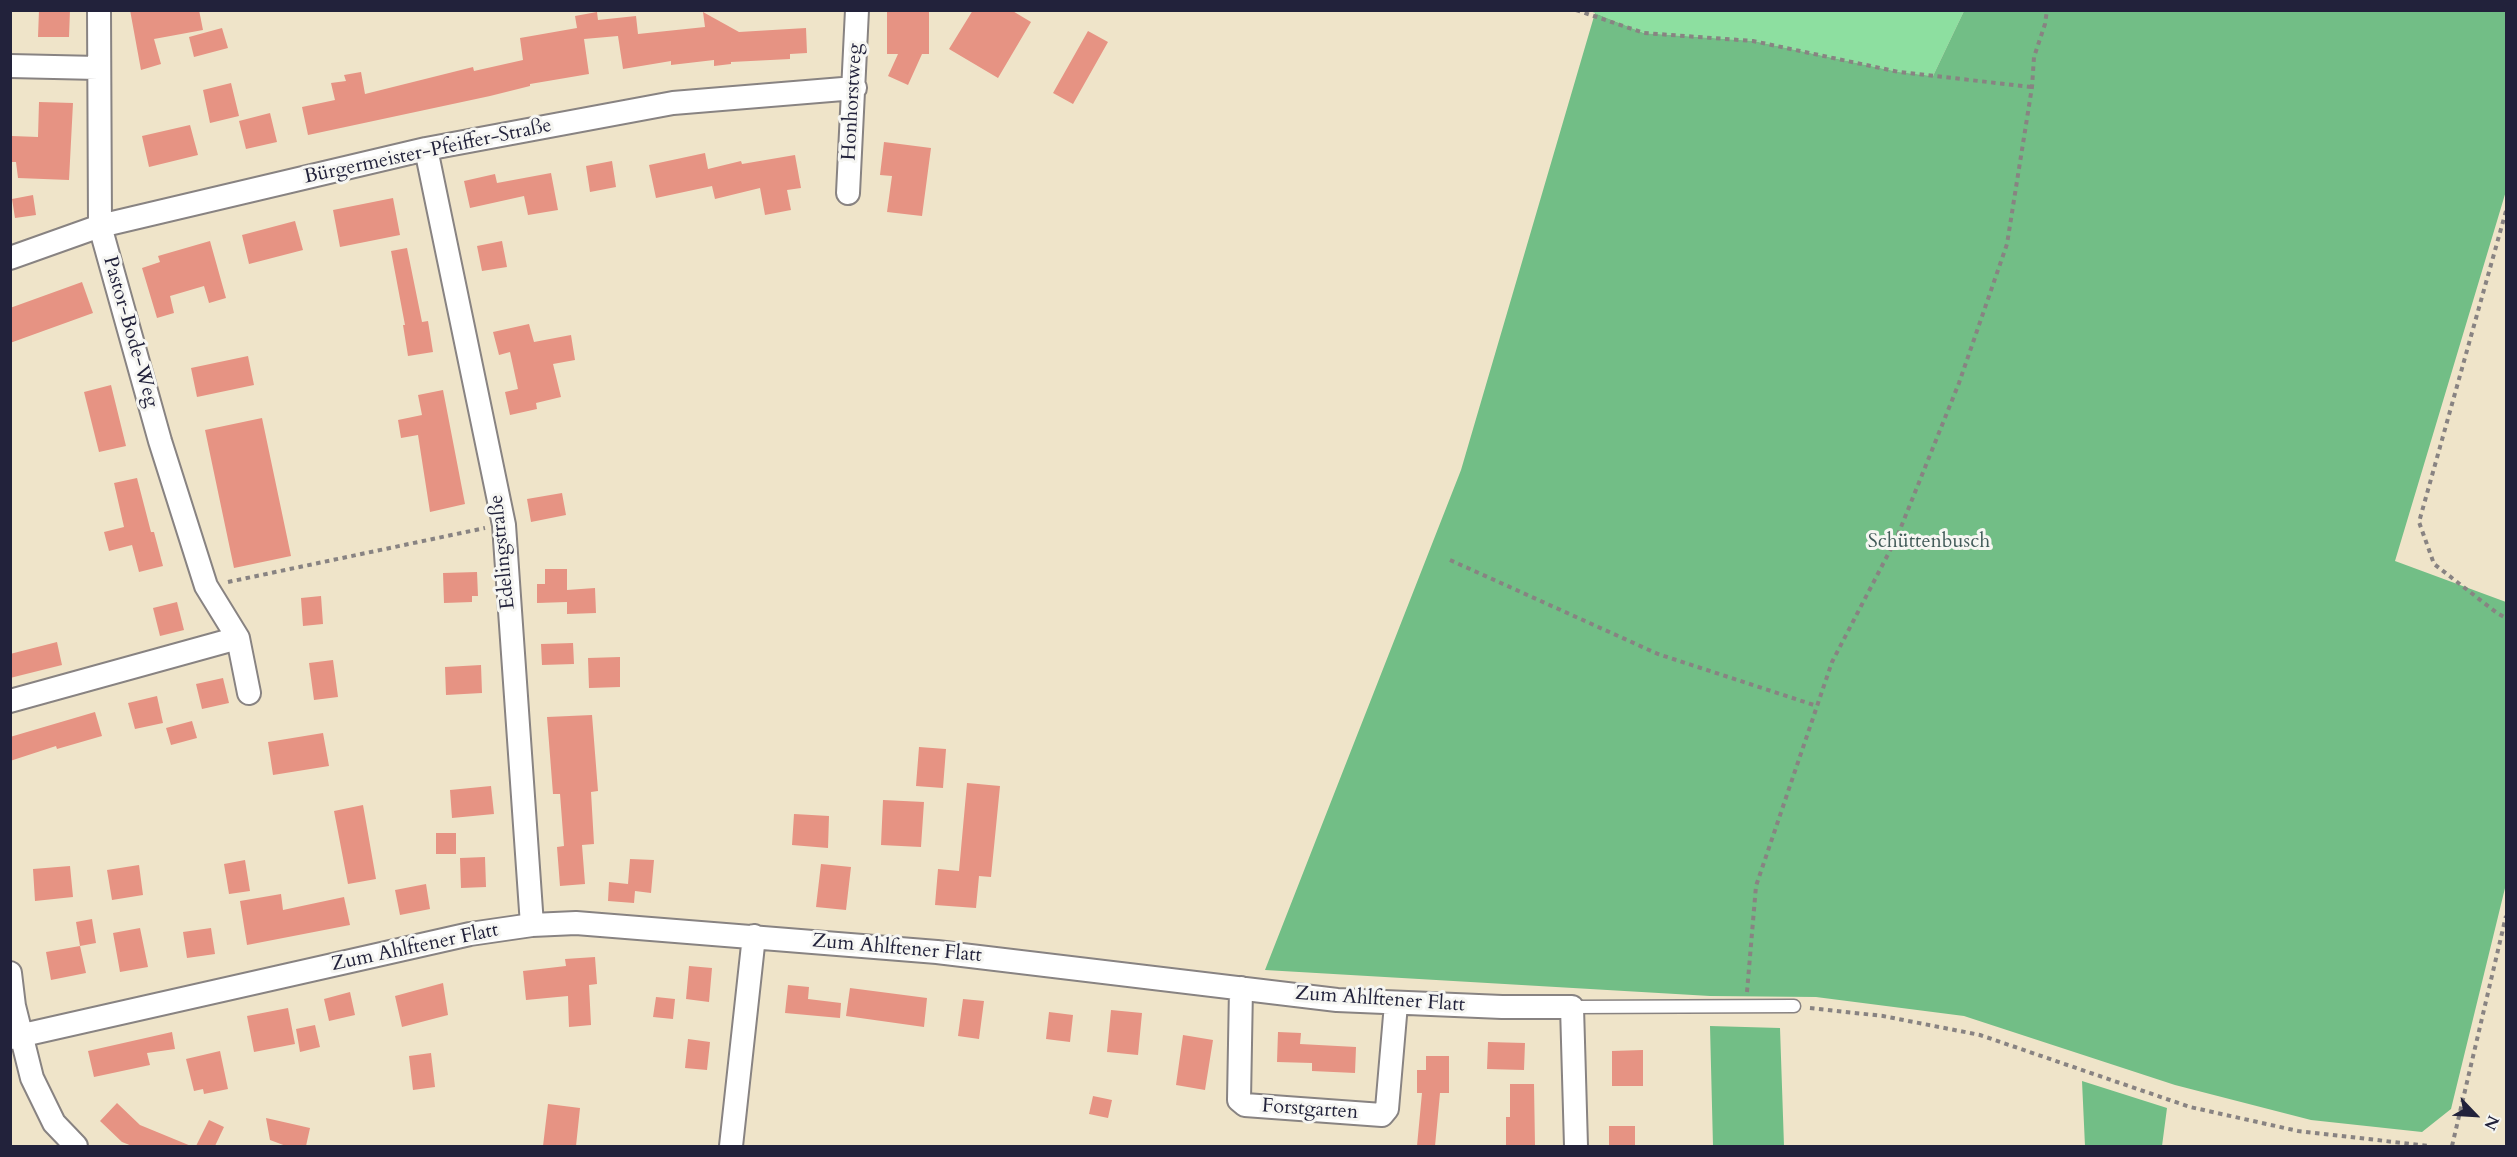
<!DOCTYPE html>
<meta charset="utf-8">
<style>
body{margin:0}
#map{position:relative;width:2517px;height:1157px;overflow:hidden;background:#efe4c9;font-family:Cardo,serif}
canvas{display:block}
.frame{position:absolute;inset:0;border:12px solid #22223b;pointer-events:none}
.north{position:absolute;left:2445px;top:1085px;width:60px;height:60px;-webkit-text-stroke:4px #f6f6f2;paint-order:stroke;rotate:115deg;font-size:16px;font-weight:700;line-height:24px;text-align:center;color:#22223b}
.north::after{content:'';display:block;margin:auto;width:21px;height:27px;background:#22223b;clip-path:polygon(50% 0,100% 100%,50% 72%,0 100%)}
</style>
<div id="map">
<canvas width="2517" height="1157"></canvas>
<div class="frame"></div>
<div class="north">N</div>
</div>
<script>
const c = document.querySelector('canvas').getContext('2d');
c.lineJoin = 'round';
function fillPath(path, color) { c.fillStyle = color; c.fill(path, 'evenodd'); }
const shape = rows => new Path2D(rows.map(r => 'M' + r).join(''));
function strokePath(path, color, width, dash) { c.strokeStyle = color; c.lineWidth = width; c.lineCap = dash ? 'butt' : 'round'; c.setLineDash(dash || []); c.stroke(path); }
function label(font, color, halo, rows, align = 'center') {
  c.font = font + ' Cardo,serif'; c.lineWidth = 6; c.setLineDash([]); c.textBaseline = 'middle'; c.strokeStyle = halo; c.fillStyle = color; for (const [text, x, y, turn = 0] of rows) {
    c.save(); c.translate(x, y); c.rotate((+turn || 0) * Math.PI / 180); c.textAlign = isNaN(turn) ? turn : align; if (halo) c.strokeText(text, 0, 0); c.fillText(text, 0, 0); c.restore();
  }
}
const green = shape([
 [1590,11,1964,11,1933,76,1899,72,1754,41,1644,33]
]);
const forest = shape([
 [1964,11,2506,11,2506,191,2395,561,2506,602,2506,884,2451,1109,2422,1132,2311,1120,2175,1085,1964,1016,1816,997,1710,996,1265,970,1461,470,1595,13,1644,33,1754,41,1899,72,1933,76],
 [1710,1026,1780,1028,1784,1146,1713,1146],
 [2082,1081,2167,1108,2162,1146,2085,1146]
]);
const building = shape([
 [39,10,70,10,69,37,38,37],
 [130,10,199,10,203,30,154,39,161,64,141,70],
 [887,10,929,10,929,54,922,54,908,85,888,76,898,54,887,54],
 [973,10,1011,10,1031,22,998,78,949,49],
 [597,12,598,20,636,16,638,34,705,27,703,12,739,32,806,28,807,53,790,54,790,59,731,62,731,64,714,66,714,60,671,65,671,61,623,69,618,36,584,39,589,74,530,84,530,86,490,96,308,135,302,107,335,100,331,83,346,81,344,75,361,72,365,94,473,67,474,71,523,60,520,38,577,28,575,16],
 [222,28,228,48,194,57,189,37],
 [1088,31,1108,42,1073,104,1053,93],
 [231,83,239,116,210,123,203,90],
 [39,102,73,103,69,180,18,178,16,162,11,162,12,136,38,137],
 [270,113,277,142,246,149,239,121],
 [190,125,198,155,149,167,142,136],
 [884,142,931,148,922,216,887,212,892,176,880,175],
 [705,153,708,169,741,161,742,164,795,155,801,188,787,190,791,210,765,215,760,188,715,199,712,186,656,198,649,165],
 [612,161,616,187,590,192,586,166],
 [551,173,558,210,528,215,524,196,470,208,464,181,495,174,497,183],
 [33,195,36,215,15,218,12,199],
 [393,198,400,235,340,247,333,210],
 [295,221,303,250,249,264,242,235],
 [210,241,226,298,209,303,204,286,170,296,174,313,157,318,142,268,160,262,158,256],
 [502,241,507,267,482,271,477,246],
 [407,248,422,322,428,321,433,352,408,356,403,325,405,325,391,251],
 [82,282,93,313,10,343,10,308],
 [529,324,534,342,571,335,575,360,553,364,561,397,536,403,537,409,510,415,505,392,518,389,510,352,499,355,493,332],
 [248,356,254,385,197,397,191,368],
 [111,385,126,446,99,452,84,392],
 [443,390,465,504,430,512,418,435,401,438,398,420,422,415,418,395],
 [262,418,291,556,234,568,205,430],
 [137,478,151,532,154,532,163,566,139,572,132,545,109,551,104,532,124,527,114,483],
 [562,493,566,515,531,522,527,499],
 [545,569,567,569,567,590,595,588,596,613,567,614,567,602,537,603,537,584,545,584],
 [477,572,478,596,472,596,472,602,444,603,443,573],
 [321,596,323,624,303,626,301,598],
 [177,602,184,630,160,636,153,608],
 [57,642,62,665,10,678,10,654],
 [573,643,574,664,542,665,541,644],
 [620,657,620,687,589,688,588,658],
 [333,660,338,697,314,700,309,663],
 [481,665,482,693,446,695,445,667],
 [223,678,229,703,202,709,196,684],
 [157,696,163,723,135,729,128,703],
 [95,712,102,736,57,749,56,746,10,761,10,737],
 [592,715,598,791,591,792,594,844,582,845,585,884,560,886,557,847,564,846,560,794,553,794,547,717],
 [192,721,197,738,171,745,166,728],
 [323,733,329,766,273,775,268,742],
 [919,747,946,749,943,788,916,786],
 [967,783,1000,786,991,877,979,876,976,908,935,905,938,869,959,871],
 [491,786,494,814,452,818,450,790],
 [883,800,924,802,921,847,881,845],
 [363,805,376,879,348,884,334,811],
 [794,814,829,816,828,848,792,845],
 [436,833,456,833,456,854,436,854],
 [485,857,486,887,461,888,460,858],
 [630,859,654,860,651,893,635,891,634,903,608,901,609,882,628,884],
 [245,860,250,891,229,894,224,864],
 [821,864,851,867,846,910,816,907],
 [139,865,143,895,112,900,107,870],
 [70,866,73,897,35,901,33,869],
 [426,884,430,909,400,915,395,890],
 [281,894,283,910,344,897,350,925,247,945,240,901],
 [92,919,96,943,80,946,76,922],
 [140,928,148,967,120,972,113,933],
 [211,928,215,954,187,958,183,932],
 [80,946,86,973,51,980,46,952],
 [595,957,597,984,589,985,591,1025,569,1027,568,996,526,1000,523,971,566,966,565,959],
 [689,966,712,968,709,1002,686,999],
 [443,983,448,1015,402,1027,395,996],
 [788,985,809,987,808,999,841,1003,840,1018,785,1013],
 [850,988,927,998,924,1027,846,1016],
 [350,992,355,1015,329,1021,324,999],
 [656,997,675,999,673,1019,653,1017],
 [963,999,984,1001,979,1039,958,1036],
 [288,1008,295,1044,254,1052,247,1016],
 [1111,1010,1142,1013,1138,1055,1107,1052],
 [1049,1012,1073,1015,1070,1042,1046,1039],
 [315,1025,320,1047,300,1052,296,1029],
 [172,1032,175,1049,147,1053,150,1065,94,1077,88,1051],
 [1278,1032,1301,1033,1300,1044,1356,1047,1355,1073,1312,1071,1312,1063,1277,1062],
 [1183,1035,1213,1040,1205,1090,1176,1085],
 [688,1039,710,1042,707,1070,685,1068],
 [1488,1042,1525,1043,1524,1070,1487,1069],
 [1643,1050,1643,1086,1612,1086,1612,1051],
 [220,1051,228,1089,204,1094,203,1089,194,1091,186,1059],
 [431,1053,435,1087,413,1090,409,1056],
 [1426,1056,1449,1056,1449,1093,1440,1093,1435,1146,1417,1146,1422,1093,1417,1093,1417,1070,1426,1070],
 [1510,1084,1534,1084,1535,1146,1506,1146,1506,1117,1510,1117],
 [1093,1096,1112,1100,1108,1118,1089,1114],
 [117,1103,140,1125,191,1146,132,1146,122,1142,100,1121],
 [548,1104,580,1108,576,1146,543,1146],
 [266,1118,310,1128,306,1146,286,1146,270,1140],
 [209,1120,224,1127,215,1146,196,1146],
 [1609,1126,1635,1126,1635,1146,1609,1146]
]);
const path = shape([
 [1576,10,1644,33,1753,41,1899,72,2032,87],
 [2506,211,2419,522,2434,564,2497,613,2506,618],
 [1450,560,1658,654,1817,706],
 [228,582,485,528],
 [1747,992,1756,886,1832,662,1897,537,1959,383,2007,244,2032,87,2034,57,2045,24,2047,10],
 [1810,1008,1883,1016,1980,1035,2190,1107,2298,1131,2429,1146],
 [2452,1146,2506,916]
]);
const lane = shape([
 [1572,1007,1794,1006]
]);
const street = shape([
 [99,10,100,226,160,441,206,586,238,638,249,693],
 [10,66,98,68],
 [426,149,504,525,532,925],
 [848,193,857,10],
 [10,258,100,226,426,149,673,103,855,88],
 [10,701,238,638],
 [10,973,14,1006,32,1078,54,1123,76,1146],
 [1241,988,1239,1100,1245,1105,1382,1115,1387,1109,1396,1004],
 [10,1038,470,934,532,925,576,923,937,952,1337,1000,1502,1007,1572,1007,1576,1146],
 [731,1146,754,936]
]);
const streetNames = [
 ["Honhorstweg",853,102,-87],
 ["Bürgermeister-Pfeiffer-Straße",428,152,-12],
 ["Pastor-Bode-Weg",130,332,74],
 ["Edelingstraße",503,552,-96],
 ["Zum Ahlftener Flatt",415,948,-12],
 ["Zum Ahlftener Flatt",897,949,5],
 ["Zum Ahlftener Flatt",1380,1000,4],
 ["Forstgarten",1310,1110,4]
];
const parkNames = [
 ["Schüttenbusch",1929,542]
];
fillPath(green, '#8ddfa0');
fillPath(forest, '#72be86');
fillPath(building, '#e69383');
strokePath(lane, '#888382', 15);
strokePath(street, '#888382', 26);
strokePath(path, '#888382', 4, [4.5, 4.5]);
strokePath(lane, '#fff', 12);
strokePath(street, '#fff', 22);
label('20px', '#22223b', '#f6f6f2', streetNames);
label('20px', '#425b59', '#f6f6f2', parkNames);
</script>
